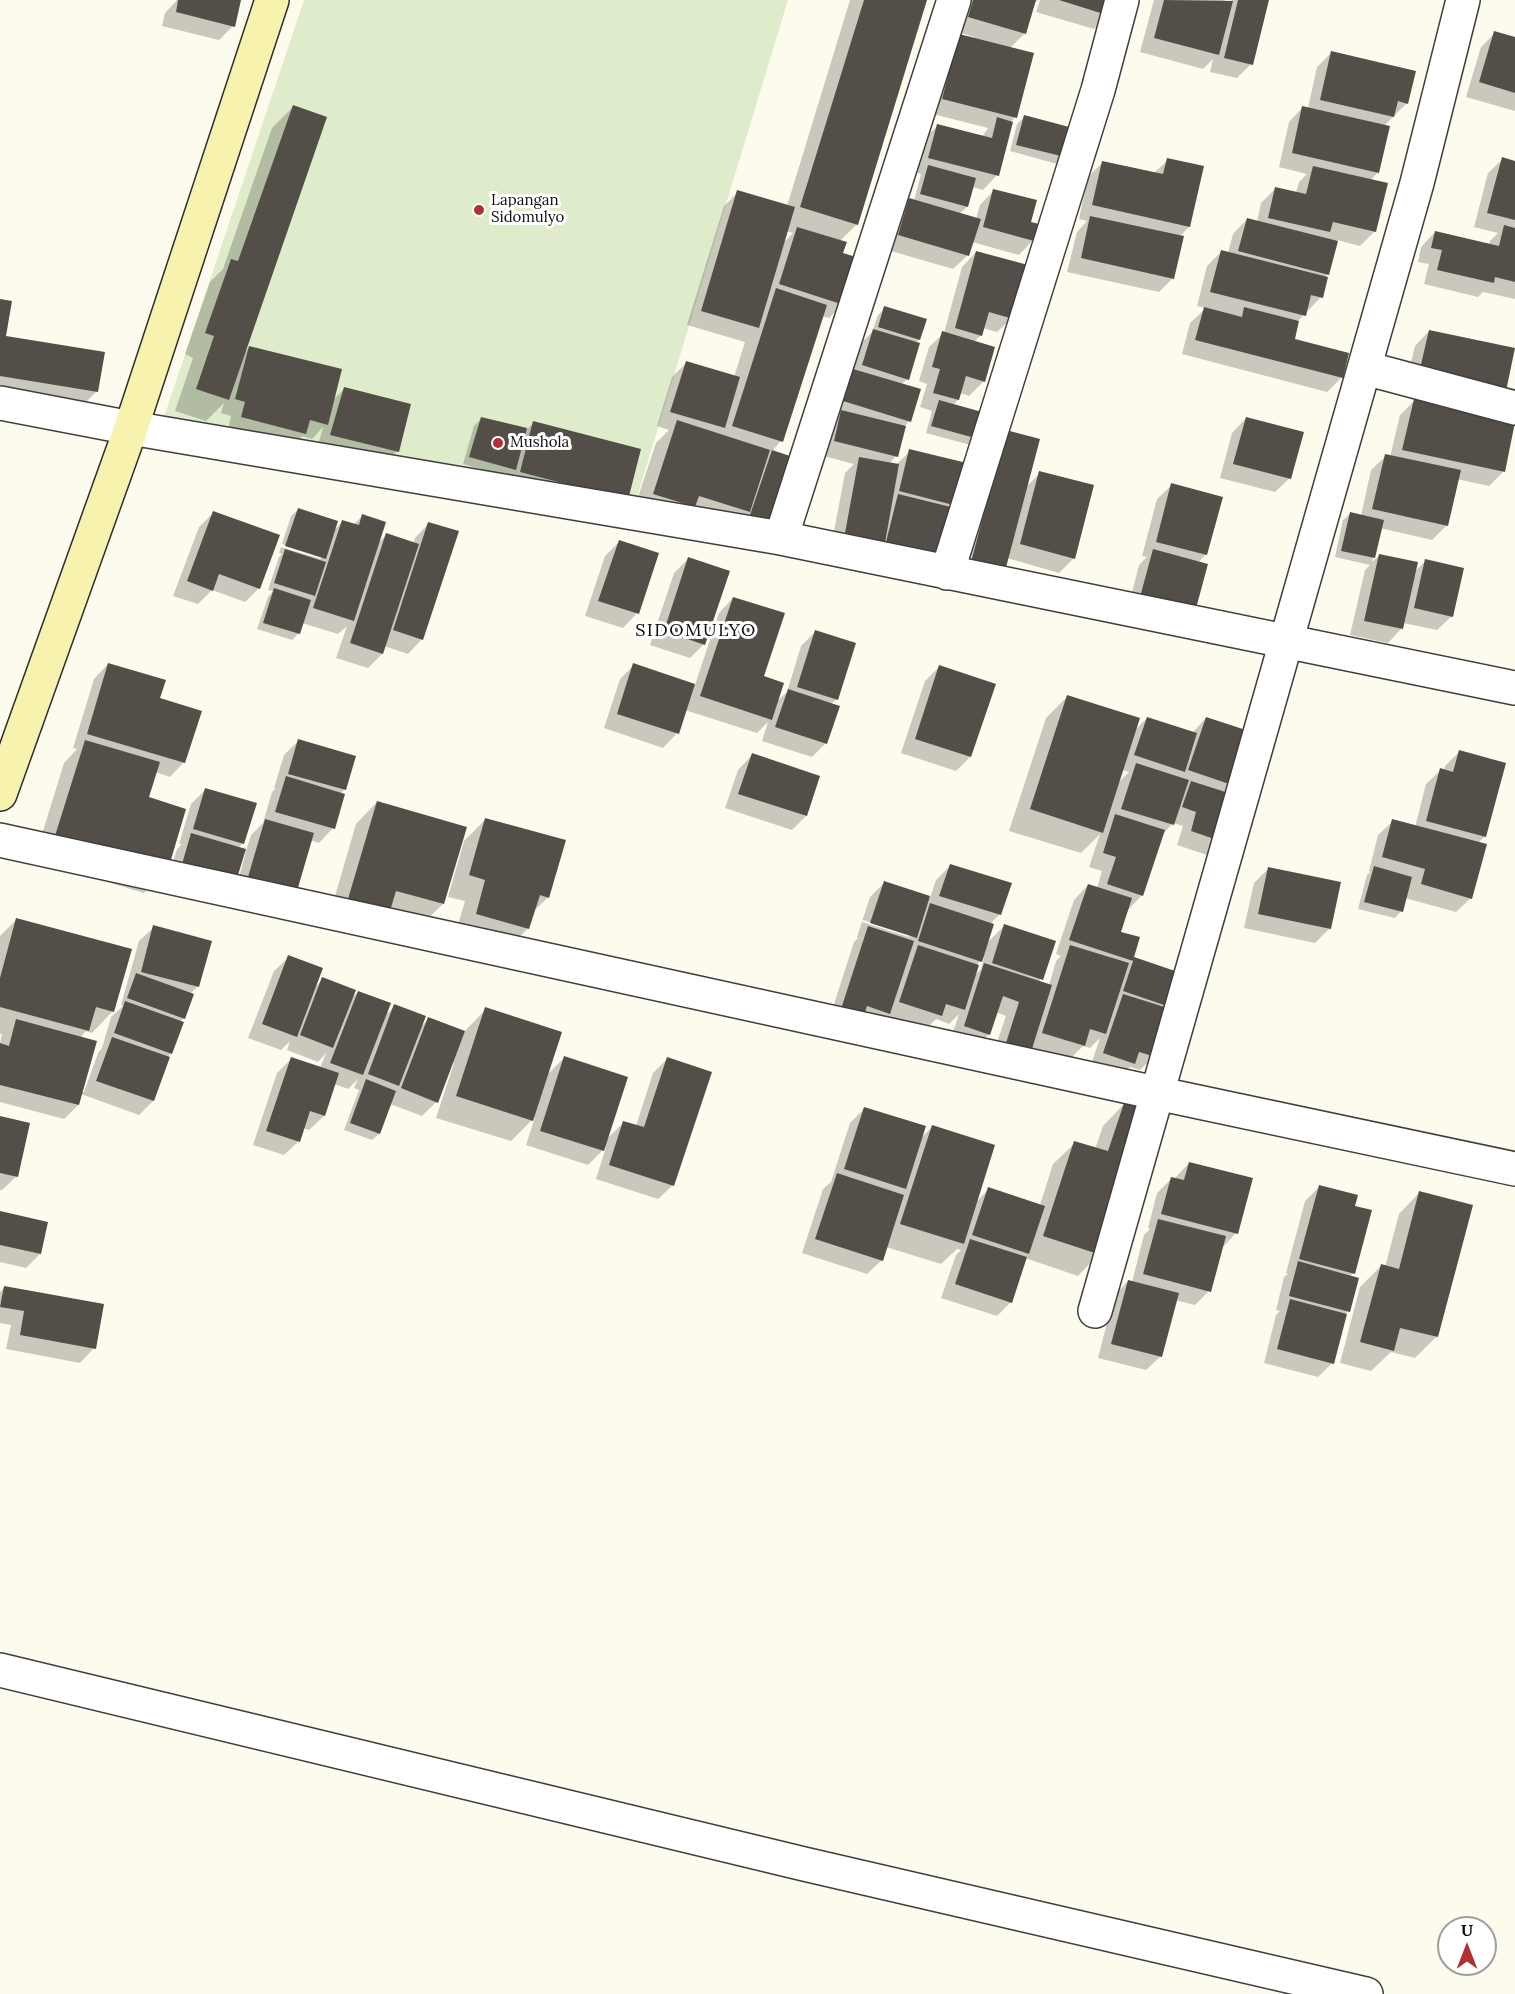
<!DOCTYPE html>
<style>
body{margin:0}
#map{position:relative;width:1515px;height:1994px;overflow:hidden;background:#fdfbed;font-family:Lora,serif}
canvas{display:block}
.north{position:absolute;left:1437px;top:1916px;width:60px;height:60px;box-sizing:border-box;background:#fff;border:2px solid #9e9e9e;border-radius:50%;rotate:0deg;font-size:16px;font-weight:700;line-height:24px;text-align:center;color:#0c0c0c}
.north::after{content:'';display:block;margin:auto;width:21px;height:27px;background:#af3132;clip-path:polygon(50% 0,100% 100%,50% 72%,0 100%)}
</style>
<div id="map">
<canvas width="1515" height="1994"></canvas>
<div class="north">U</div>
</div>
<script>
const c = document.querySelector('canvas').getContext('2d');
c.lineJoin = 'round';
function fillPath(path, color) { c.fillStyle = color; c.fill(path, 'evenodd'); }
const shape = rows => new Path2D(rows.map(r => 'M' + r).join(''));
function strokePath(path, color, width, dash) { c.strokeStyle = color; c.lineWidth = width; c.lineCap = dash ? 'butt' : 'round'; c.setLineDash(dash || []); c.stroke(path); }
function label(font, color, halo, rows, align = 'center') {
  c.font = font + ' Lora,serif'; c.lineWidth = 6; c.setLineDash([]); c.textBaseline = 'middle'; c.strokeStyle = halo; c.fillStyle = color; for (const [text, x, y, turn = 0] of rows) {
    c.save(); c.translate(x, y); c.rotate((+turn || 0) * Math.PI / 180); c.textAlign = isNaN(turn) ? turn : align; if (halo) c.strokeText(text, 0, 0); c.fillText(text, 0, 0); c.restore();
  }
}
const pitch = shape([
 [304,0,788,0,634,507,163,420]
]);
const shadow = shape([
 [177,0,240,0,233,26,219,40,162,26,165,13],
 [850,0,925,0,857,224,840,241,843,304,829,318,821,316,781,441,771,452,803,462,783,525,632,515,656,443,669,430,657,426,672,377,686,363,734,377,745,342,687,325,724,206,738,192,787,206],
 [786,231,793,233,783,243],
 [964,0,1038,0,1033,5,1024,34,1009,49,1015,117,1012,121,997,175,983,190,972,187,967,207,959,214,976,219,980,205,994,190,1029,223,1033,240,1019,255,972,242,968,255,953,269,884,249,895,214,909,199,914,201,921,174,915,172,923,140,937,126,982,137,988,128,929,113,945,50,974,40,974,37,954,31],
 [1040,0,1113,0,1108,15,1094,29,1036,12],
 [1154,0,1223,0,1230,2,1232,0,1267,0,1251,64,1237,78,1210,72,1213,59,1203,69,1140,52],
 [1495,33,1515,39,1515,111,1466,97,1481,47],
 [1331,53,1407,103,1384,126,1378,172,1370,181,1375,231,1360,246,1337,240,1328,274,1324,278,1321,297,1298,321,1293,340,1347,354,1341,378,1327,392,1182,354,1190,323,1206,308,1197,306,1207,266,1221,252,1228,253,1233,234,1247,219,1257,222,1261,203,1276,188,1296,193,1299,182,1307,174,1279,167,1289,122,1303,107,1308,108,1317,67],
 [293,107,243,353,249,348,332,401,345,388,397,451,383,466,317,449,323,427,312,439,302,436,291,448,228,431,231,416,221,413,224,403,206,421,175,411,193,358,185,354,210,282,223,269,272,128],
 [1024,117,1064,157,1057,164,1010,151,1017,124],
 [1503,159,1515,162,1515,299,1483,292,1478,297,1424,284,1429,264,1418,262,1421,247,1435,232,1489,245,1490,241,1498,233,1474,227,1488,173],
 [1168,160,1189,227,1179,237,1173,278,1159,292,1067,272,1077,232,1087,221,1079,219,1088,177,1103,162,1154,173],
 [976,252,1012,318,997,332,983,328,981,335,974,342,984,381,969,396,960,393,958,400,952,406,991,416,978,447,926,433,932,411,920,407,927,384,919,381,929,347,944,333,962,267],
 [0,300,5,338,97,391,82,406,0,392],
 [885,308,919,339,915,344,907,379,901,385,909,421,904,427,896,456,889,464,896,465,910,451,970,465,944,564,831,547,845,473,854,464,820,455,859,345,872,332,878,315],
 [1429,331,1513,349,1405,387,1415,346],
 [1414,401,1503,472,1489,486,1457,479,1447,525,1432,540,1380,528,1372,562,1379,556,1414,572,1426,561,1452,616,1437,630,1403,623,1402,628,1388,643,1350,635,1365,570,1370,565,1335,557,1343,520,1350,514,1361,516,1371,470,1386,456,1390,457,1400,415],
 [1246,418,1290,478,1275,492,1220,478,1232,433],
 [481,419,527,429,534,423,626,499,509,477,463,464,474,426],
 [993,446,1026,487,1040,473,1074,558,1059,573,1007,558,957,580],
 [1172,485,1206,554,1198,563,1127,612,1139,565,1147,557,1142,556,1157,499],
 [298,510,333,531,342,522,353,525,362,516,378,543,386,535,413,544,415,538,429,523,422,639,408,654,384,646,382,654,368,668,336,658,347,626,338,634,302,623,299,633,292,640,257,629,268,597,273,591,268,590,279,557,282,554,279,553,281,547,321,559,321,556,282,544,291,516],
 [214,512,259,588,245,602,212,590,198,604,173,596,199,527],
 [619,542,637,613,623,628,585,616,605,556],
 [688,559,704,644,690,658,650,645,674,573],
 [733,598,762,677,776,702,787,692,801,646,815,632,855,644,836,700,831,704,826,743,812,757,762,741,768,722,757,733,685,710,677,733,663,748,604,728,620,679,634,665,695,685,719,613],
 [108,664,158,699,184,762,170,777,155,772,147,798,165,872,144,893,34,860,64,763,77,749,73,748,94,679],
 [939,667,970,757,956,771,901,753,925,681],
 [1068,696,1134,731,1147,718,1192,733,1206,718,1253,734,1222,841,1207,855,1177,845,1183,826,1173,823,1161,836,1142,895,1128,910,1119,933,1138,939,1131,963,1135,959,1165,1005,1162,1008,1154,1056,1140,1070,1130,1067,1119,1077,1090,1068,1100,1038,1090,1048,1083,1046,1069,1060,1031,1048,992,1057,1006,1016,996,1012,989,1034,975,1048,950,1041,959,1014,949,1024,936,1019,926,1029,885,1016,874,1027,826,1029,854,942,858,938,857,937,870,897,884,883,930,898,936,880,951,865,1010,884,999,915,990,924,986,944,1004,926,1041,979,1038,982,1049,985,1056,961,1061,956,1056,954,1074,900,1088,885,1097,888,1102,871,1089,867,1100,834,1081,853,1009,831,1046,718],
 [1122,770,1129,772,1118,783],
 [863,920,909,934,909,937,862,922],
 [984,957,981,969,974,976,976,966],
 [298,741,354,757,344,790,340,794,333,828,319,843,310,840,296,890,235,891,246,852,243,851,166,885,177,849,182,844,179,844,191,804,205,790,243,843,238,848,246,851,251,835,263,823,272,792,276,788,274,788,284,755],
 [1459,752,1485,836,1478,843,1471,898,1456,912,1405,898,1401,911,1395,918,1358,909,1367,875,1370,872,1369,871,1378,835,1393,821,1415,827,1426,784,1441,770,1444,771,1445,766],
 [752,755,806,816,792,830,725,808,738,770],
 [377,802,465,828,443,904,421,925,328,920,356,824],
 [486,819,548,897,533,912,528,928,507,950,455,935,465,901,448,897,464,841],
 [1269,868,1330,928,1315,943,1244,928,1254,883],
 [16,920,113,1011,92,1033,86,1031,80,1038,82,1091,84,1092,98,1053,102,1048,111,1017,123,1006,121,1005,139,941,154,927,198,986,190,994,184,1018,180,1022,171,1053,167,1058,153,1101,139,1115,81,1094,78,1105,64,1119,0,1102,0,1043,2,1034,0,1034,0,936],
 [289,957,314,988,323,979,350,1000,358,992,384,1016,395,1006,419,1028,429,1019,464,1032,486,1009,547,1075,564,1058,606,1140,623,1123,636,1126,653,1073,667,1059,673,1185,658,1199,596,1179,606,1147,588,1165,526,1145,535,1117,511,1141,436,1118,454,1063,451,1062,436,1102,422,1116,390,1104,379,1134,372,1140,344,1130,359,1090,354,1088,358,1079,348,1089,334,1084,324,1116,309,1130,303,1128,299,1141,284,1155,253,1145,277,1073,291,1059,320,1068,326,1053,318,1062,287,1050,290,1041,281,1050,248,1038,274,971],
 [1124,1104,1099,1254,1078,1276,1025,1258,1011,1302,997,1316,941,1298,956,1255,961,1250,957,1249,941,1264,886,1247,882,1260,867,1274,802,1253,823,1189,831,1182,850,1123,865,1108,920,1139,932,1127,976,1202,989,1189,1040,1205,1053,1164,1075,1143,1095,1149,1103,1126],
 [0,1118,17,1176,2,1190,0,1190],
 [1189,1163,1236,1233,1222,1248,1209,1291,1195,1305,1175,1300,1161,1356,1146,1370,1098,1358,1114,1296,1128,1281,1132,1282,1144,1235,1150,1229,1148,1228,1157,1193,1172,1178,1174,1179],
 [1319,1187,1354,1207,1353,1273,1350,1277,1348,1311,1345,1314,1332,1363,1318,1377,1264,1363,1276,1315,1280,1311,1276,1310,1284,1277,1288,1274,1286,1273,1305,1201],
 [1420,1192,1437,1336,1415,1358,1391,1352,1371,1371,1340,1363,1360,1287,1381,1266,1385,1267,1399,1214],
 [0,1213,40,1254,26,1268,0,1262],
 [4,1288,94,1348,80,1363,6,1349,11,1325,0,1323,0,1292]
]);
const building = shape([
 [178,0,241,0,235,27,176,12],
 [864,0,927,0,858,225,800,207],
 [973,0,1036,0,1026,34,968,17],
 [1059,0,1114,0,1110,16],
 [1164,0,1233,1,1219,55,1154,38],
 [1238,0,1269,0,1253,65,1224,58],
 [1494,31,1515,37,1515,93,1479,82],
 [959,34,1034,53,1017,118,942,99],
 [1331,51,1416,71,1408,104,1398,101,1394,117,1320,100],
 [293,105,327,117,229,400,196,389,214,336,205,333,231,259,238,261],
 [1302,106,1390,126,1379,173,1292,153],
 [1024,115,1073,128,1065,157,1016,145],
 [997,117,1013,122,999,176,928,158,937,124,992,138],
 [1502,157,1515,161,1515,220,1487,213],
 [1167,158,1204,166,1190,227,1092,205,1102,161,1163,174],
 [928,165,976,178,968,207,920,194],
 [1313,166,1388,183,1376,232,1333,222,1330,232,1268,218,1275,187,1306,194],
 [993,189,1037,200,1031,222,1039,224,1034,241,983,227],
 [737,190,795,207,759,328,701,311],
 [909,198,981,219,969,256,898,235],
 [1090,216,1184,236,1174,279,1081,258],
 [1247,218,1338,241,1329,275,1238,251],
 [1504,225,1515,228,1515,282,1495,277,1494,283,1437,270,1442,250,1431,248,1435,231,1499,246],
 [797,227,847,242,843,253,859,258,844,305,779,284],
 [1221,250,1328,277,1323,298,1311,295,1306,316,1210,292],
 [976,251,1028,265,1013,319,989,312,982,336,955,328],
 [776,288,827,305,783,442,732,426],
 [0,299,12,301,6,336,105,352,98,392,0,376],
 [884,306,927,319,920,340,878,327],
 [1204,307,1242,317,1244,307,1299,321,1295,339,1349,353,1343,378,1195,340],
 [873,329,920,343,909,380,862,365],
 [1429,330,1515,348,1506,391,1419,373],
 [942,331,995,347,985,382,966,376,959,400,933,393,940,369,932,367],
 [249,346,342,369,328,425,310,420,306,434,241,417,245,402,235,399],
 [686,361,740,377,725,428,670,412],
 [853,369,921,389,911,422,843,401],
 [344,387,411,404,399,452,330,435],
 [1414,399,1515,422,1505,472,1402,450],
 [939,400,993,415,986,441,931,426],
 [841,410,906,426,898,457,834,441],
 [481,417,527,428,516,470,469,457],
 [1246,417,1304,432,1291,479,1233,464],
 [677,420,770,450,750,512,699,496,695,507,653,494],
 [533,421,641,449,628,500,520,472],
 [1006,430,1040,439,1004,575,970,566],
 [909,449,971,464,961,507,899,491],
 [772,450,805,461,785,525,750,515],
 [1385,454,1461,470,1448,526,1372,509],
 [859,457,899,464,883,554,856,549,859,536,845,533],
 [1039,471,1094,485,1075,559,1020,544],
 [1171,483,1223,497,1207,555,1156,542],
 [898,494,959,509,945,564,884,550],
 [298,508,338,521,326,559,285,546],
 [213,511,280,535,260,589,219,574,213,591,187,581],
 [1350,512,1384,520,1375,558,1341,551],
 [362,514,386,522,354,621,313,608,342,520,359,525],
 [428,522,459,531,423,640,393,630],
 [386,533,419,544,383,654,350,643],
 [619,540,659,553,639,614,598,601],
 [285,549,326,562,315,596,274,583],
 [1153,549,1208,564,1195,612,1140,597],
 [1379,554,1418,562,1403,629,1364,621],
 [688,557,730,571,705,645,664,631],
 [1425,559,1464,568,1453,617,1414,608],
 [274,588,311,600,300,634,263,623],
 [733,597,785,613,764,676,784,683,772,720,700,696],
 [815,630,856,643,838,700,797,687],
 [108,663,166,680,160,698,202,711,185,763,87,734],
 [633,663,695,684,679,734,617,714],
 [939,665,996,684,971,757,915,739],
 [788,689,840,706,827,744,775,727],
 [1067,695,1140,718,1103,833,1030,809],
 [1147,717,1197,733,1185,772,1134,755],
 [1206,717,1255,733,1238,787,1188,770],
 [298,739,356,756,346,790,288,774],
 [85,740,160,762,149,797,186,809,167,873,54,839],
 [1459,750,1506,763,1486,837,1426,821,1440,768,1453,772],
 [752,753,820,776,807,816,738,794],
 [1136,763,1189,780,1174,825,1121,809],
 [286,776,345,794,335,829,275,812],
 [1191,781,1238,796,1223,842,1191,831,1196,812,1182,807],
 [205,788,257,803,244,844,193,829],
 [377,801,467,827,444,904,396,891,390,911,348,899],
 [1115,814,1165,830,1143,896,1107,884,1116,857,1103,853],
 [485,818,566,840,549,898,540,895,529,929,476,914,485,880,469,875],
 [265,819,314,833,297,891,248,877],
 [1392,819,1487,844,1472,899,1421,884,1425,869,1382,857],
 [191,833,246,849,234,888,180,871],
 [950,864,1012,883,1001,915,939,896],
 [1374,866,1412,877,1403,912,1364,902],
 [1268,867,1341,882,1331,929,1258,914],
 [884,881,930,896,917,938,870,923],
 [1088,884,1132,898,1121,932,1140,937,1134,957,1178,972,1167,1006,1123,991,1133,961,1069,940],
 [930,903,994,924,982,962,918,941],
 [16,918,132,949,114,1012,96,1007,89,1031,0,1007,0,978],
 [1004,924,1056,941,1043,980,992,963],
 [153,925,212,941,199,987,141,972],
 [868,926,914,941,890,1014,867,1006,862,1022,839,1015],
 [918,945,979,965,965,1010,946,1004,942,1016,899,1002],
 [1070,945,1129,963,1106,1034,1090,1029,1085,1046,1042,1033],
 [288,955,323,968,297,1037,262,1024],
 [984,963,1052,985,1031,1052,1006,1043,1019,1002,1003,996,990,1035,964,1026],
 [136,973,194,994,185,1019,127,998],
 [322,977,356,990,333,1048,300,1035],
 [358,991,391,1003,363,1075,330,1063],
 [1123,994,1171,1009,1156,1057,1139,1052,1135,1064,1103,1053],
 [125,1001,184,1022,172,1054,114,1033],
 [394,1004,426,1016,399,1086,368,1074],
 [485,1007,562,1032,533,1121,456,1096],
 [428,1017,465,1031,438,1103,401,1088],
 [16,1019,97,1041,79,1105,0,1085,0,1043,9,1046],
 [112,1037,170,1057,154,1101,96,1081],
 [564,1056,628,1077,604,1151,540,1131],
 [291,1057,339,1073,325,1116,310,1111,300,1142,266,1131],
 [667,1057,712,1072,674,1186,609,1165,623,1121,644,1127],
 [366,1079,396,1091,380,1134,350,1123],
 [1124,1103,1148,1110,1101,1255,1043,1236,1074,1141,1108,1151],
 [864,1107,926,1126,906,1189,844,1169],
 [0,1116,30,1123,18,1177,0,1173],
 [932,1125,995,1145,964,1244,900,1224],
 [1189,1162,1253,1178,1238,1234,1161,1214,1171,1177,1184,1180],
 [837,1173,904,1195,883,1261,815,1239],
 [1319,1185,1358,1195,1355,1206,1372,1210,1355,1274,1299,1259],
 [988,1187,1045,1206,1029,1254,972,1235],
 [1419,1191,1473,1205,1438,1337,1400,1328,1394,1351,1360,1342,1381,1264,1399,1269],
 [0,1211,48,1222,41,1254,0,1245],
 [1158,1219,1226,1236,1211,1292,1143,1274],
 [970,1239,1027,1257,1012,1303,955,1284],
 [1298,1261,1359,1278,1350,1312,1289,1296],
 [1128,1280,1179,1293,1162,1357,1111,1344],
 [4,1286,104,1304,96,1349,20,1335,24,1311,0,1307],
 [1290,1299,1347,1314,1334,1364,1277,1349]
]);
const minor = shape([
 [1365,368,1515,408],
 [0,403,131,428,781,538,1515,688],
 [781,538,954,0],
 [947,573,1098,90,1122,0],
 [0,840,1156,1093,1515,1169],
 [1095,1311,1417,183,1463,0],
 [0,1670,804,1864,1366,1994]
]);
const secondary = shape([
 [0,794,131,428,272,0]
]);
const markers = [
 [479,210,6,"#af3132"],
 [498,443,6,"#af3132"]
];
const poiNames = [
 ["Lapangan",491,201],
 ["Sidomulyo",491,218],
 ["Mushola",510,443]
];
const quarterNames = [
 ["SIDOMULYO",696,631]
];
fillPath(pitch, '#dfeccb');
fillPath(shadow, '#0003');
fillPath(building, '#544e49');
strokePath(minor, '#3f3f3f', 36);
strokePath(secondary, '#2e2e2e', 36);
strokePath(minor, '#fff', 33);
strokePath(secondary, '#f7f2ae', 33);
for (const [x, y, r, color] of markers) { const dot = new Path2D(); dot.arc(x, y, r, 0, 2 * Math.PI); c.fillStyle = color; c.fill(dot); strokePath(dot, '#fff', 2); }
label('15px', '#0c0c0c', '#fff', poiNames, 'left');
c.letterSpacing = '1.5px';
label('18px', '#0c0c0c', '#fff', quarterNames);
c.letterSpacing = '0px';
</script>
